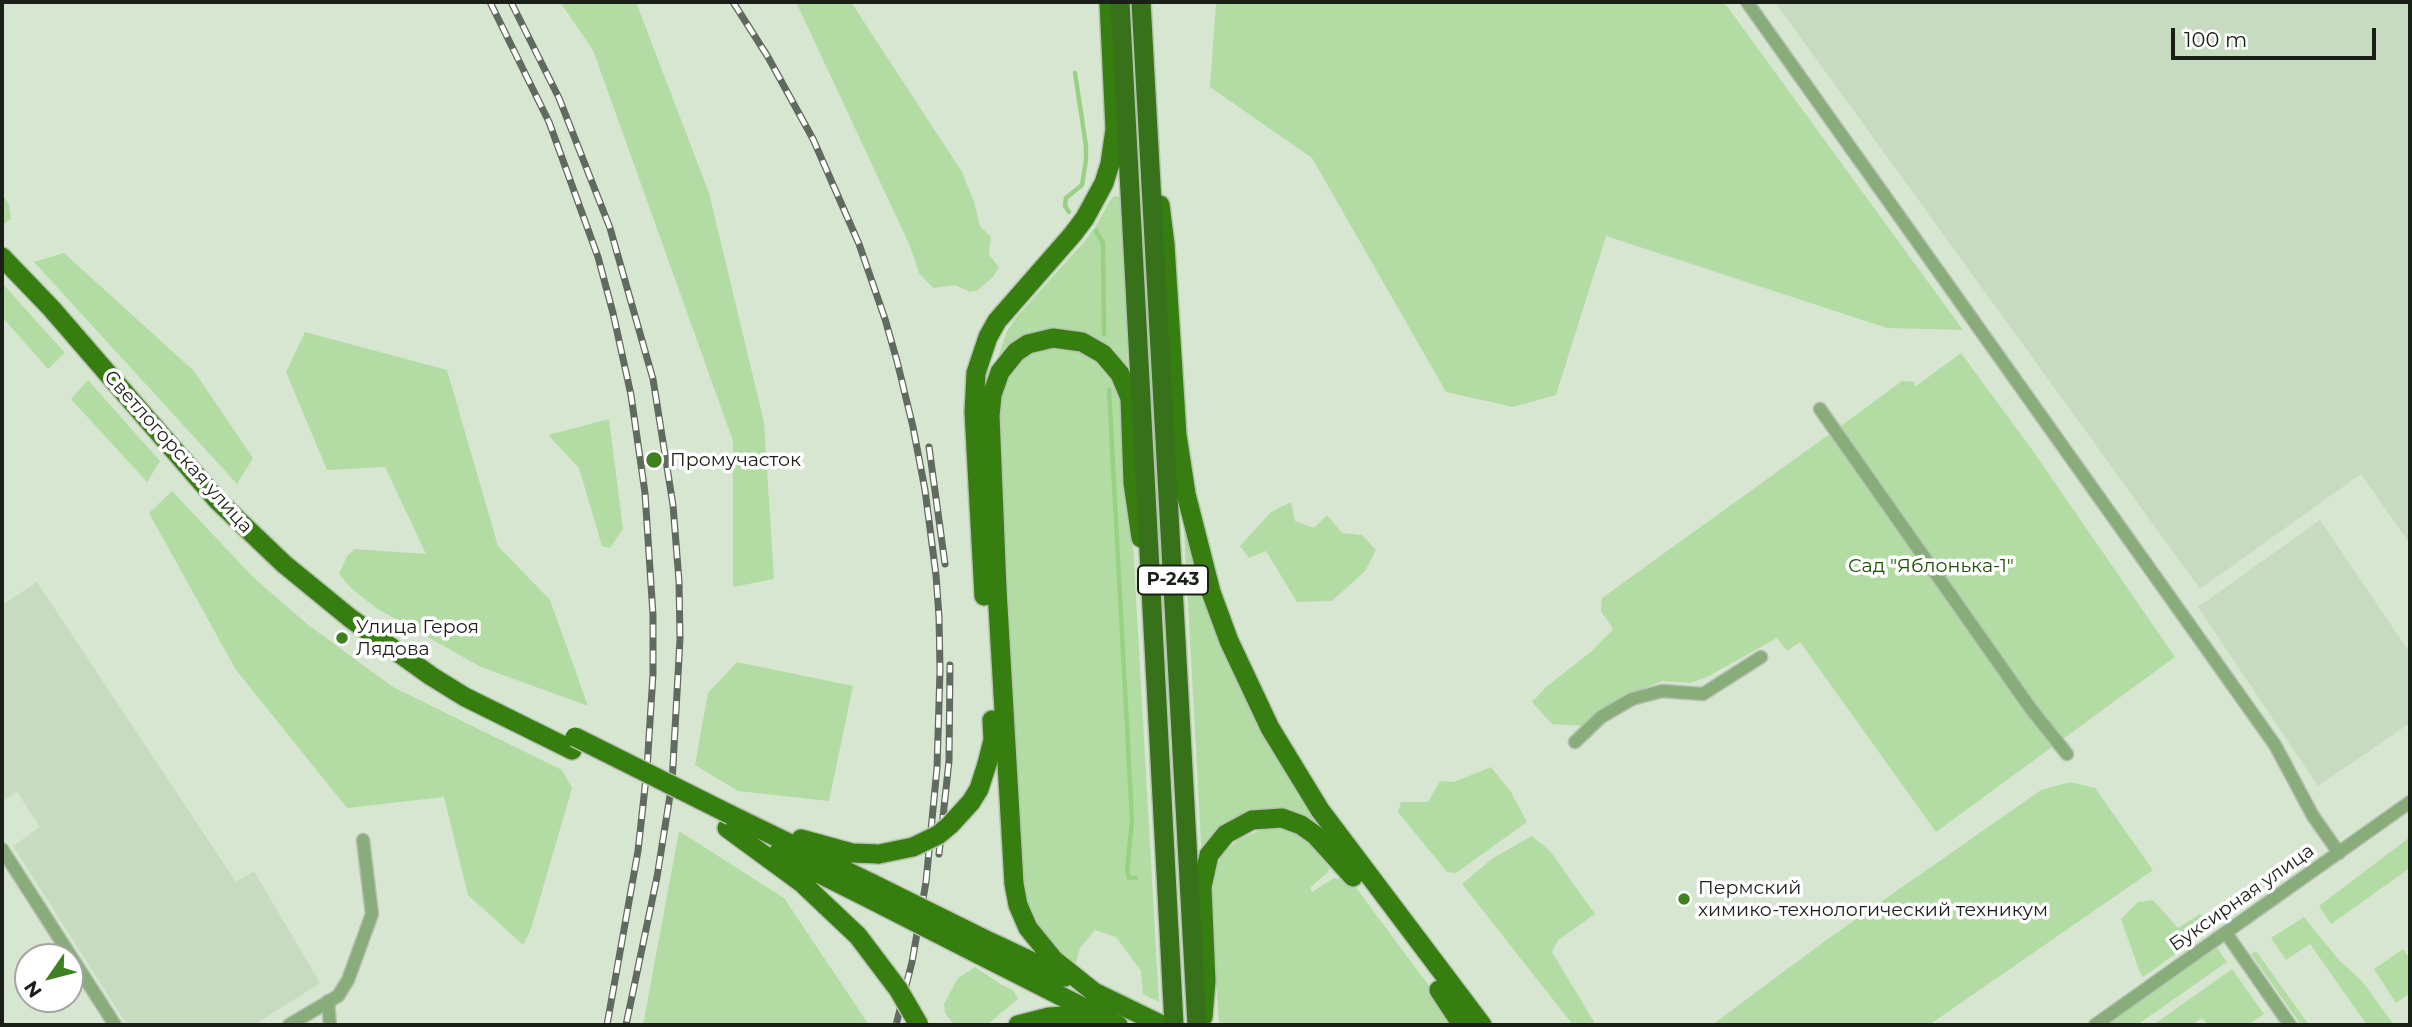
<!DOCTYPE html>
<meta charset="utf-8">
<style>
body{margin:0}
#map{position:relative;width:2412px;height:1027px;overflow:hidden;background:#d7e6d1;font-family:Montserrat,sans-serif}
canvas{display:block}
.frame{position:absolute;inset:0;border:4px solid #1a2018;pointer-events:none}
.north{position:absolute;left:14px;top:943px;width:70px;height:70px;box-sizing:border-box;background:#fff;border:2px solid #a3a6a3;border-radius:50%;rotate:235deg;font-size:19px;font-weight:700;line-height:28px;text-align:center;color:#1a2018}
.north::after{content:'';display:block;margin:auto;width:24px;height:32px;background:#3f8021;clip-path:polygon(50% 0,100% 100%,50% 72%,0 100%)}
.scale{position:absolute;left:2171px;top:28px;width:205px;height:32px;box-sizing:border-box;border:4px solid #1a2018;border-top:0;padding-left:9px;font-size:21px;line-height:24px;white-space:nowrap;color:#1a2018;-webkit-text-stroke:5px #fff;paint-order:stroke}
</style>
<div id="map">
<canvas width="2412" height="1027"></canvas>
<div class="frame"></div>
<div class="north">N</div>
<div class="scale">100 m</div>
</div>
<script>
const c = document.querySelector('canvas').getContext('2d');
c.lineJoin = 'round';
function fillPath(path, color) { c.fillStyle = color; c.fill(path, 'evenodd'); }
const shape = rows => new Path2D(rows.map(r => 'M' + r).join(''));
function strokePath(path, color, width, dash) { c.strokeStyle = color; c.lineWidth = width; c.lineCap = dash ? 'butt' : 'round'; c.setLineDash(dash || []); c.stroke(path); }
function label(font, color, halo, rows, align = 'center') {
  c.font = font + ' Montserrat,sans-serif'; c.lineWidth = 7; c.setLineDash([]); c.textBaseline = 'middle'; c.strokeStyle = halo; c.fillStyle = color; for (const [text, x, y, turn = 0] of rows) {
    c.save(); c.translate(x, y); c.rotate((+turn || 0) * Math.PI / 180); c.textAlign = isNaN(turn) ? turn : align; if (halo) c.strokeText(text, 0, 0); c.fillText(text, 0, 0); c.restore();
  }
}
const built = shape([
 [1775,2,2410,2,2410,544,2361,474,2200,589],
 [2320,520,2410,653,2410,723,2318,786,2198,607],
 [37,582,236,882,254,871,320,983,254,1025,152,1025,150,1023,147,1025,127,1025,13,846,40,827,17,792,2,802,2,605]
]);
const green = shape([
 [560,2,636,2,709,193,764,422,774,579,733,587,733,441,593,50],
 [796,2,851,2,962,172,974,202,980,226,991,237,989,255,999,267,993,277,978,290,970,292,955,285,933,288,919,273,910,246],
 [1216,2,1724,2,1963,330,1887,328,1606,236,1556,395,1513,407,1446,392,1312,158,1210,87],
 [2,194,9,204,11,219,3,225],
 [1115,196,1120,197,1122,203,1128,369,1113,349,1099,340,1067,329,1049,331,995,366,1007,331,1018,315,1084,242,1096,226,1111,199],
 [64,253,194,371,253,458,237,484,34,262],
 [2,283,65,353,48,369,2,317],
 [305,332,447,370,498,546,550,600,588,706,481,667,376,608,351,588,339,574,347,556,355,549,426,554,385,467,327,470,286,372],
 [1066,344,1102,363,1110,373,1125,404,1159,1002,1143,994,1141,971,1116,937,1095,930,1080,948,1075,965,1062,955,1033,921,1024,902,1018,827,1007,562,996,415,1001,385,1024,354],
 [1961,353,2033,451,2175,657,1936,832,1800,642,1787,651,1777,638,1707,677,1690,683,1662,681,1629,694,1584,726,1552,724,1532,702,1546,687,1592,651,1613,629,1601,611,1602,598,1831,433,1837,443,1847,436,1841,426,1902,381,1914,382,1915,387],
 [88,380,160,461,147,482,71,399],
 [609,419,623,529,610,548,602,546,579,468,548,435],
 [172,491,254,578,307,624,393,687,562,770,572,788,531,929,523,945,468,895,444,797,347,808,236,670,149,513],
 [1182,492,1209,595,1330,833,1272,811,1202,862],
 [1291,502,1295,521,1314,528,1327,515,1342,533,1362,535,1376,550,1365,571,1332,601,1297,602,1266,551,1249,558,1240,546,1271,512],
 [737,662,853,686,829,801,738,791,695,765,708,693],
 [1491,767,1511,792,1527,822,1456,873,1447,872,1398,812,1401,802,1428,802,1440,781,1454,782],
 [2070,782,2095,788,2153,870,1929,1025,1712,1025,1825,941,2041,790],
 [1267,827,1282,827,1309,838,1331,861,1328,872,1310,888,1312,892,1334,878,1351,881,1450,1014,1456,1025,1219,1025,1213,937,1212,892,1215,869,1224,852,1238,840],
 [679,831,784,898,869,1025,643,1025],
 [1532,836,1550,851,1595,914,1558,940,1552,952,1596,1025,1573,1025,1462,884,1493,858],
 [2410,837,2410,868,2331,924,2319,906],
 [2153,900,2178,928,2200,914,2213,927,2143,977,2139,970,2121,919,2138,902],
 [2304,917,2339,960,2362,981,2394,1025,2367,1025,2310,944,2286,960,2271,938],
 [2217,948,2227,962,2137,1025,2106,1025],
 [2403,949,2410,959,2410,993,2396,1003,2374,969],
 [2256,951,2309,1025,2301,1025,2251,954],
 [975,967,1002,985,1013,990,1018,999,987,1025,954,1025,945,1013,944,1004,958,978],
 [2232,969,2264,1014,2248,1025,2208,1025,2202,1018,2191,1025,2153,1025]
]);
const stream = shape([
 [1069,212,1065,206,1066,198,1082,185,1086,160,1086,146,1075,73],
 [1096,231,1103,243,1104,334],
 [1109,390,1132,820,1127,872,1129,878,1136,878]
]);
const minor = shape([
 [1747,2,2275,745,2313,816,2339,853],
 [1820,409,2031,709,2067,754],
 [1575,742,1601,717,1632,699,1662,691,1703,694,1761,657],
 [2,849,115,1025],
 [2226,933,2290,1025],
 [328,1001,330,1025],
 [289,1025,338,996,348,980,372,914,363,840],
 [2095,1025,2410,802]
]);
const primary = shape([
 [1160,205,1165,245,1177,435,1186,494,1211,592,1229,641,1270,728,1320,810,1482,1025],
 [2,257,51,308,218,501,284,564,350,618,431,676,465,697,572,750],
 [1141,538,1133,483,1130,398,1120,374,1103,354,1082,342,1053,338,1028,344,1016,352,1000,372,992,395,990,416,997,589,1014,884,1018,905,1028,928,1054,960,1094,992,1162,1025],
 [984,596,974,412,976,373,988,337,997,321,1073,234,1085,218,1104,183,1110,164,1115,129,1109,2],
 [987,764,993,740,992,720],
 [731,815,873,884],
 [727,828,802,883,858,936],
 [801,839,852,853,879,854],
 [778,853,870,899],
 [982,938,1065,977],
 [978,954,1118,1025],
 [1439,990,1462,1025],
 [1203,1017,1206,981,1202,887,1209,855,1226,834,1252,820,1282,818,1301,825,1315,835,1353,877],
 [1018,1025,1049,1017,1092,1014]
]);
const trunk = shape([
 [1120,2,1174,1025],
 [1141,2,1197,1025]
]);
const rail = shape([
 [490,2,549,122,598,257,613,313,631,395,645,493,653,615,653,674,647,769,638,851,607,1025],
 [511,2,559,98,610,228,653,379,673,505,679,581,680,639,672,783,657,877,626,1025],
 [733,2,768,57,813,139,859,244,885,319,897,361,913,427,925,490,936,575,939,617,940,670,937,768,926,882,912,962,896,1025],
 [929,447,945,564],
 [939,854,949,761,950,665]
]);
const primaryBridge = shape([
 [575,737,731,815],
 [879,854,913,847,938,835,950,825,971,802,979,789,987,764],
 [873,884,982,938],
 [870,899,978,954],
 [858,936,898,989,919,1025]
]);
const markers = [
 [654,460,9,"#3f8021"],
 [342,638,7,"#3f8021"],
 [1684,899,7,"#3f8021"]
];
const shields = [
 [1173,580,70]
];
const shieldNames = [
 ["Р-243",1173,580]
];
const streetNames = [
 ["Светлогорская улица",178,452,48],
 ["Буксирная улица",2242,898,-35]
];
const poiNames = [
 ["Промучасток",670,460],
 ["Улица Героя",356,627],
 ["Лядова",356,649],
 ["Пермский",1698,888],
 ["химико-технологический техникум",1698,910]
];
const parkNames = [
 ["Сад \"Яблонька-1\"",1931,566]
];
fillPath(built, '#c7dbc0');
fillPath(green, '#b3dca4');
strokePath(stream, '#98d183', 4.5);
strokePath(minor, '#b5c2b0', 15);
strokePath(primary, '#b5c2b0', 22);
strokePath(trunk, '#b5c2b0', 22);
strokePath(minor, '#88ad7b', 12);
strokePath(primary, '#377e10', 19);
strokePath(trunk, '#37721a', 19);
strokePath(rail, '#616a5e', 7);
strokePath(rail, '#fff', 4.5, [13]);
strokePath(primaryBridge, '#b5c2b0', 22, []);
strokePath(primaryBridge, '#377e10', 19);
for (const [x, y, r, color] of markers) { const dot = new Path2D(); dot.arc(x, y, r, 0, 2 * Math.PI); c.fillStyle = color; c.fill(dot); strokePath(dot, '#fff', 2.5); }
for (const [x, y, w] of shields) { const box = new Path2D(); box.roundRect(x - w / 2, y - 14.5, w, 29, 5); c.fillStyle = '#fff'; c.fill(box); strokePath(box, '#1a2018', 2); }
label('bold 18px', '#1a2018', null, shieldNames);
label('19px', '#1a2018', '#fff', streetNames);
label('19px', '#1a2018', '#fff', poiNames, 'left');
label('19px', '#1d5200', '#fff', parkNames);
</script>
